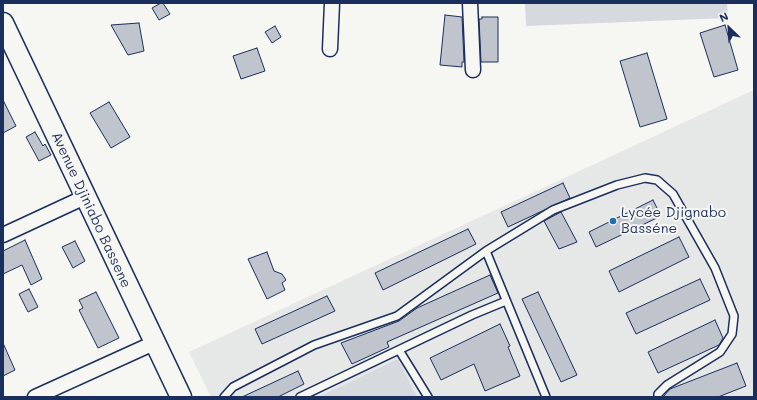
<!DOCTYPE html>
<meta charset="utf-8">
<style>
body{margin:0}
#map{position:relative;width:757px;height:400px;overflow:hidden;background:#f6f6f2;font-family:Mali,sans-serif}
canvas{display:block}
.frame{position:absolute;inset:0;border:4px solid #1b2f5e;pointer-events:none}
.north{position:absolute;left:709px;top:8px;width:40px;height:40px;-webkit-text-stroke:3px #f6f6f2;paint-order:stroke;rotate:335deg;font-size:11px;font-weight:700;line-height:16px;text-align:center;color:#1b2f5e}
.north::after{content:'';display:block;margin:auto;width:14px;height:18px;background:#1b2f5e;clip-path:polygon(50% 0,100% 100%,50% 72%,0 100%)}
</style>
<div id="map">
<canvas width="757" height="400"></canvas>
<div class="frame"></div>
<div class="north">N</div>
</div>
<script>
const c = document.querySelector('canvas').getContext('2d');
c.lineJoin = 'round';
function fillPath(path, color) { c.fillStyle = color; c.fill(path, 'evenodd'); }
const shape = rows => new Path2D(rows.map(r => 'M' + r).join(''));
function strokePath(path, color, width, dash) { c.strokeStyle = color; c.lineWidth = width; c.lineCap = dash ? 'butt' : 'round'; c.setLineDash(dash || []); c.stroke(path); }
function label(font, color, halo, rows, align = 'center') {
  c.font = font + ' Mali,sans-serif'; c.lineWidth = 4; c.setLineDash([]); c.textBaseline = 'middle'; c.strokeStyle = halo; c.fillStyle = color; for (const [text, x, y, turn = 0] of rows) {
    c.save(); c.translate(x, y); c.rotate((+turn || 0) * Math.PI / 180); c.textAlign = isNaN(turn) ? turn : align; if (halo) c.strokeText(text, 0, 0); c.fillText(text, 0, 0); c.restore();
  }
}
const built = shape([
 [754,90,754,397,211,397,189,352]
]);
const green = shape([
 [525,3,727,3,728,18,526,26],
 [398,359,417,397,319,397]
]);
const building = shape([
 [161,3,163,3,170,14,159,20,152,8,161,3],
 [445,15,462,17,464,62,462,62,462,67,440,65,445,15],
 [482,17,498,17,498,62,481,62,479,19,482,19,482,17],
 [139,23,144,51,128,55,111,25,139,23],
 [725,25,738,70,714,77,700,33,725,25],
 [275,26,281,37,272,43,265,32,275,26],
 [257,48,265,71,241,79,233,56,257,48],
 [647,53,667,119,640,127,620,61,647,53],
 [3,100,16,126,3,133,3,100],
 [109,102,130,137,111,148,90,113,109,102],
 [35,132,43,146,45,144,51,155,39,161,26,137,35,132],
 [563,183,570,198,508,227,501,212,563,183],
 [653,200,661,216,596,247,589,232,653,200],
 [561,212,577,242,559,249,544,221,561,212],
 [468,229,476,244,383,290,375,273,468,229],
 [679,237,689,257,619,292,609,271,679,237],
 [25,240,42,279,31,285,22,265,3,274,3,251,25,240],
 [75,241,85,261,73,268,62,247,75,241],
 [267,252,274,271,282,274,286,280,282,283,285,290,267,299,248,259,267,252],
 [490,275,498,293,387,342,389,347,352,364,341,343,399,321,417,308,490,275],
 [700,279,710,300,636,334,626,313,700,279],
 [29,289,38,307,28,312,19,294,29,289],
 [96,292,119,338,98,348,79,310,83,308,79,300,96,292],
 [538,292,577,375,561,382,522,299,538,292],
 [327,296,335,311,262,344,255,329,327,296],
 [715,320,723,338,719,345,658,373,648,352,715,320],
 [500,324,510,346,508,347,520,376,485,391,474,364,441,380,430,358,500,324],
 [3,343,15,370,3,376,3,343],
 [737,363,746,386,718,397,663,397,670,389,737,363],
 [298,371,304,384,278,397,242,397,298,371]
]);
const service = shape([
 [486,251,546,397],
 [399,350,428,397],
 [224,397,233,387,314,345,397,316,486,251,553,210,617,185,645,178,657,180,673,194,715,268,734,316,732,334,720,352,667,385,658,394,658,397],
 [300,397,472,315,506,301]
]);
const minor = shape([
 [470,3,473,70],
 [330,49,332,3],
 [3,235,85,197],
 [35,397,154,343]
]);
const secondary = shape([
 [3,23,181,397]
]);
const markers = [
 [613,221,4,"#1f6fb2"]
];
const streetNames = [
 ["Avenue Djiniabo Bassene",91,210,65]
];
const poiNames = [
 ["Lycée Djignabo",621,213],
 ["Basséne",621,229]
];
fillPath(built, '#e6e7e7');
fillPath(green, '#d6d9dd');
fillPath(building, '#c0c4cd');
strokePath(building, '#1b2f5e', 1);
strokePath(service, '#1b2f5e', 10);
strokePath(minor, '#1b2f5e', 17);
strokePath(secondary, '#1b2f5e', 23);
strokePath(service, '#f6f6f2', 7);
strokePath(minor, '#f6f6f2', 14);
strokePath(secondary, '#f6f6f2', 20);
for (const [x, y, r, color] of markers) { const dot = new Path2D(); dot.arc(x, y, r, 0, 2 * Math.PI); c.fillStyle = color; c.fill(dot); strokePath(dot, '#f6f6f2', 1.5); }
label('14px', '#1b2f5e', '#f6f6f2', streetNames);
label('14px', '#1b2f5e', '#f6f6f2', poiNames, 'left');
</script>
